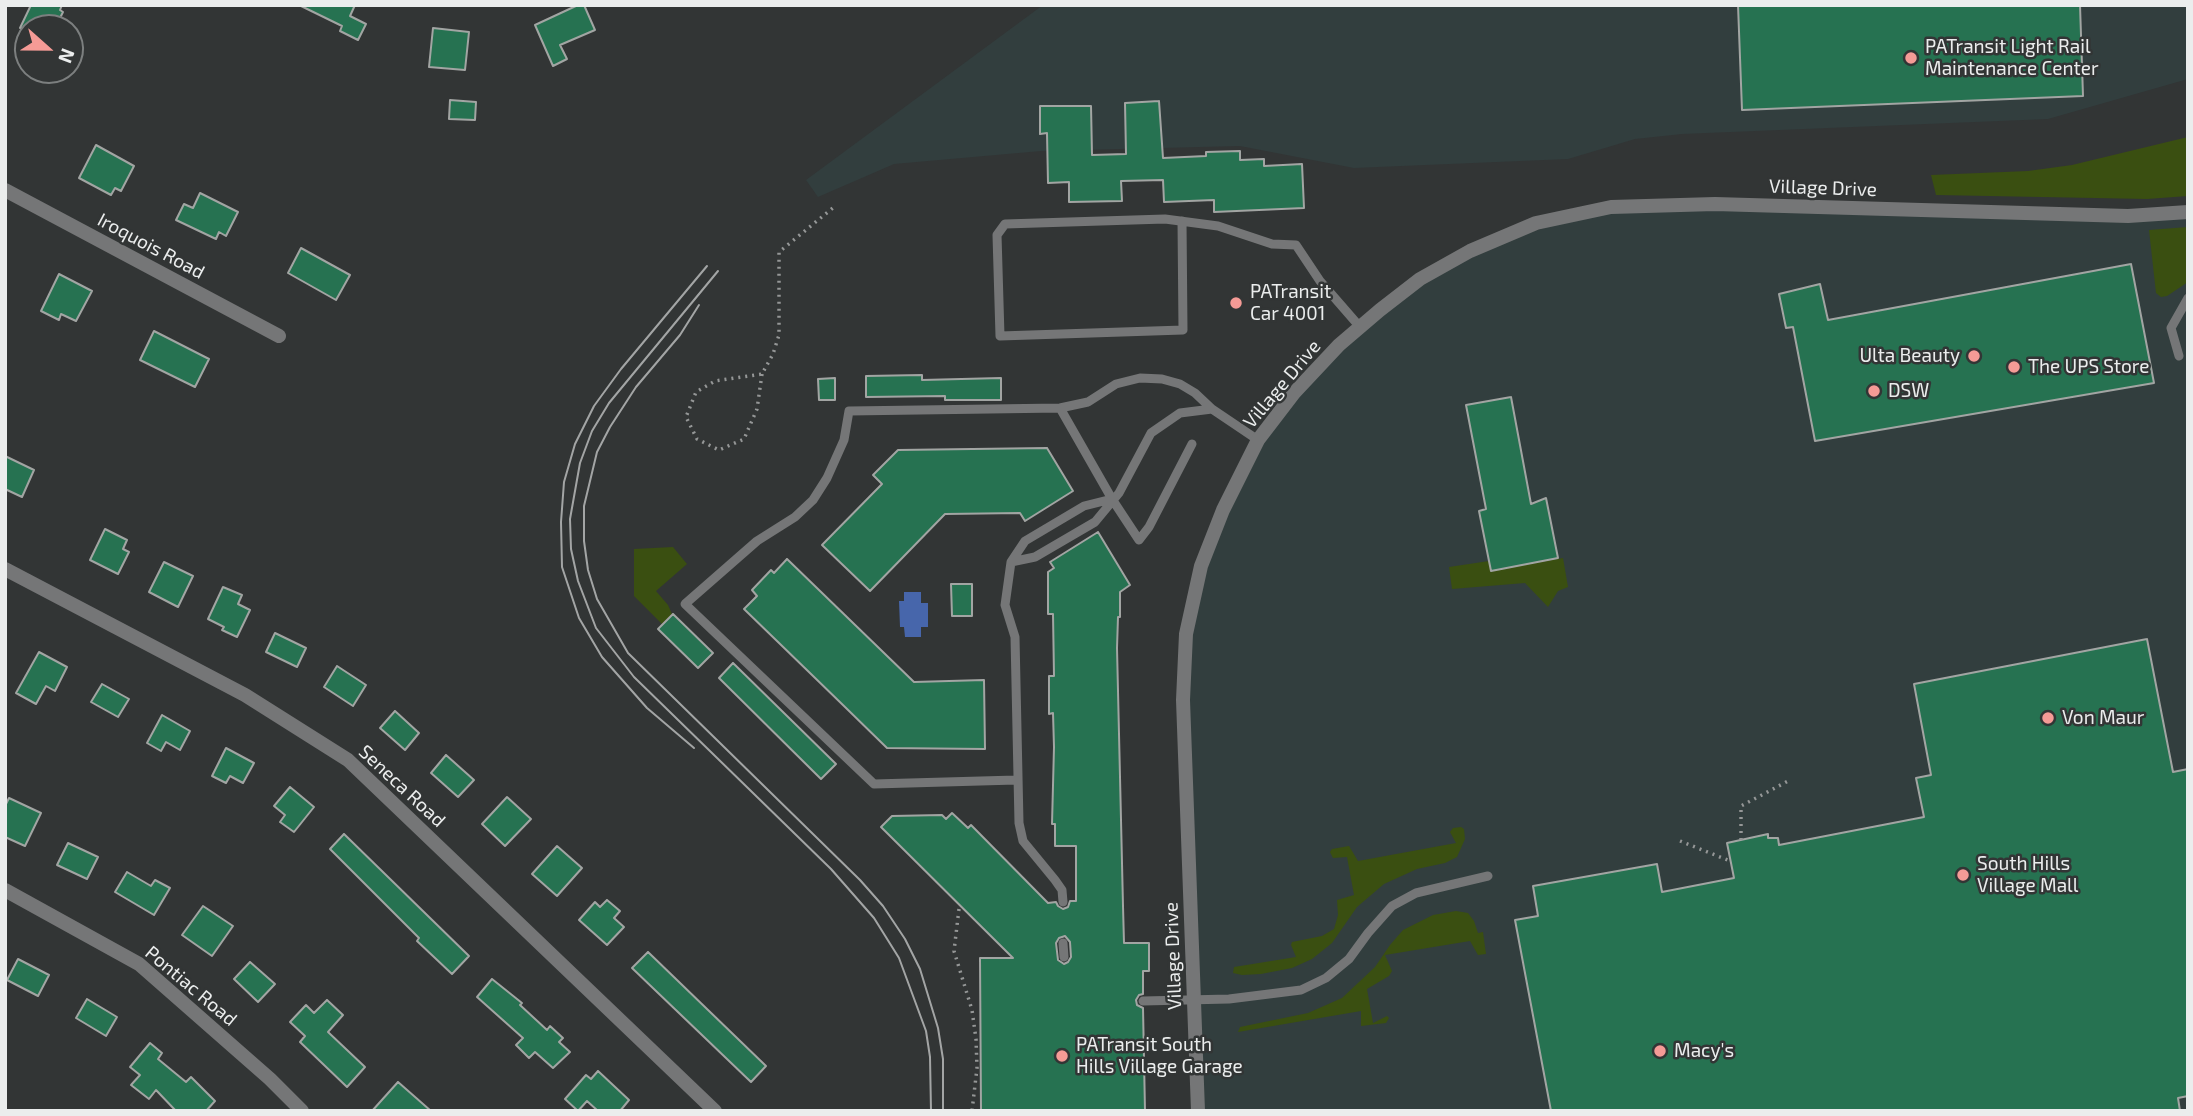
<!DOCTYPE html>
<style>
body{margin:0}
#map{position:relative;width:2193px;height:1116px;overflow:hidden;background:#323535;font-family:"Exo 2",sans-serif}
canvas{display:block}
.frame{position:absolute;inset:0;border:7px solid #ebeded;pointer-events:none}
.north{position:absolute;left:14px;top:14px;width:70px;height:70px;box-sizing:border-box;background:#323535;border:2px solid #7c7f7f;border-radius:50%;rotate:111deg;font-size:19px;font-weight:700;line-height:28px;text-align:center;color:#ebeded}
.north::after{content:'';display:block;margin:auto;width:24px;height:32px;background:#f59b96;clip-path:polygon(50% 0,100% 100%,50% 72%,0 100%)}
</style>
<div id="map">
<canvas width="2193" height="1116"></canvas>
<div class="frame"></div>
<div class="north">N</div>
</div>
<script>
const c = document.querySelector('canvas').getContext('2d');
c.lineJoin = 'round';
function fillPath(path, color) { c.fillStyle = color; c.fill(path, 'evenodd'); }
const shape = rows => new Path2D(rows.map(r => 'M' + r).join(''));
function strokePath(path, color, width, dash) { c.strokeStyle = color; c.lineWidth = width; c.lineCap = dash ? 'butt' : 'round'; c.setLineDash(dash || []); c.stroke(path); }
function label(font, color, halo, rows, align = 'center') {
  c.font = font + ' "Exo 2",sans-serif'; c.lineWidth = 5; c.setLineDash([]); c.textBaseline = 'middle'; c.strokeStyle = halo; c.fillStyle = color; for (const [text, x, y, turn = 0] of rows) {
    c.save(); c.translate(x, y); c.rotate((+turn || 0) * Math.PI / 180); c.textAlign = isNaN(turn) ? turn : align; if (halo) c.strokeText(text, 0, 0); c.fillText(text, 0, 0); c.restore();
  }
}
const built = shape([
 [1043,5,2188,5,2188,79,2048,119,1682,134,1635,139,1568,159,1354,168,1240,146,1041,151,894,164,818,197,806,180],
 [1611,207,2188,212,2188,1111,1198,1111,1183,700,1201,566,1258,440,1339,345,1470,251]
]);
const green = shape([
 [2188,137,2188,196,2147,199,1936,195,1931,175,2028,171,2072,165],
 [2188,227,2188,282,2167,296,2161,297,2156,293,2149,230],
 [673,547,687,564,656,591,668,605,672,614,662,624,634,596,634,549],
 [1563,558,1568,587,1558,591,1548,607,1525,583,1452,589,1449,567,1489,561,1491,571],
 [1461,827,1464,829,1465,839,1457,857,1445,863,1417,869,1384,884,1357,907,1332,943,1312,959,1292,968,1261,974,1242,975,1233,973,1234,967,1296,957,1291,945,1292,942,1322,936,1334,929,1338,915,1337,900,1354,895,1347,857,1333,858,1330,852,1332,849,1349,846,1358,861,1456,843,1450,832,1453,828],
 [1456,911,1468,913,1474,921,1478,933,1483,932,1486,954,1478,955,1470,941,1385,955,1392,971,1389,976,1367,989,1373,1023,1387,1016,1389,1018,1386,1023,1361,1026,1361,1011,1238,1032,1240,1027,1308,1013,1342,998,1375,967,1390,945,1403,930,1433,915]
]);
const water = shape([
 [904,592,921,592,921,603,928,603,928,627,921,627,921,637,905,637,904,627,900,627,899,601,904,601]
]);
const building = shape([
 [31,5,62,5,60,10,63,12,55,28,20,28,31,5],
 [299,5,355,5,350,16,366,24,358,40,340,31,342,26,299,5],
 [578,5,584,5,595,30,560,45,567,59,553,66,535,25,578,5],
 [1738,5,2080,5,2083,96,1742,110,1738,5],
 [433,28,469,32,465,70,429,67,433,28],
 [450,100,476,102,475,120,449,119,450,100],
 [1159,101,1163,158,1206,156,1206,152,1240,151,1240,160,1264,159,1264,166,1302,164,1304,208,1214,212,1214,200,1164,202,1163,180,1121,181,1122,201,1069,202,1069,182,1048,183,1047,133,1040,134,1040,106,1091,106,1092,155,1126,154,1125,103,1159,101],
 [96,145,134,166,121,191,115,188,111,195,79,178,96,145],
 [200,193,238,212,226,236,219,232,216,239,176,220,184,204,193,208,200,193],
 [301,248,350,275,336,300,288,273,301,248],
 [2131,264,2154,383,1815,441,1793,327,1786,328,1779,294,1820,284,1828,320,2131,264],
 [59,274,92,291,76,321,61,314,59,320,41,311,59,274],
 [154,331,209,359,195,387,140,360,154,331],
 [922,375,922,380,1001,378,1001,400,945,400,945,396,866,397,866,376,922,375],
 [835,378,835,400,819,400,818,379,835,378],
 [1511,397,1531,504,1546,498,1558,558,1491,571,1479,511,1486,509,1466,405,1511,397],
 [1047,448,1073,491,1025,521,1020,513,945,514,870,591,822,545,882,484,873,475,898,450,1047,448],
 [5,456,34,470,22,497,5,489,5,456],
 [105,529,127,540,123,549,129,552,118,574,90,560,105,529],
 [1098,532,1130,585,1120,592,1120,617,1118,617,1117,648,1123,906,1124,943,1149,943,1149,971,1143,971,1143,994,1139,995,1136,1000,1137,1005,1143,1008,1145,1111,981,1111,980,958,1013,958,881,827,892,816,942,815,946,819,952,813,968,828,971,825,1048,903,1056,902,1058,906,1063,909,1068,907,1070,901,1076,901,1076,846,1055,846,1055,824,1052,824,1054,747,1053,713,1049,714,1049,676,1054,676,1053,614,1048,614,1048,572,1054,568,1050,562,1098,532],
 [1065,936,1070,942,1071,957,1068,962,1064,964,1058,960,1056,943,1059,938,1065,936],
 [787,559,914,682,984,680,985,749,887,748,845,707,744,609,757,596,752,590,771,570,774,573,787,559],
 [164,562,193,576,178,607,149,592,164,562],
 [951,584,972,584,972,616,952,616,951,584],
 [223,587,242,595,238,604,250,610,237,637,222,630,224,627,208,619,223,587],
 [673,614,713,653,698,668,658,629,673,614],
 [275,633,306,648,297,667,266,652,275,633],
 [2147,639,2173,772,2188,769,2188,1096,2178,1098,2180,1111,1551,1111,1515,920,1538,916,1533,886,1657,864,1662,892,1734,878,1727,843,1768,834,1768,838,1778,838,1779,845,1924,817,1916,778,1931,775,1914,684,2147,639],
 [39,652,67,667,55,691,46,686,36,704,16,693,39,652],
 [733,663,836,764,821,779,719,678,733,663],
 [337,666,366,685,353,706,324,687,337,666],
 [102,684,129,699,118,717,91,702,102,684],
 [395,711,419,733,405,750,380,728,395,711],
 [162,715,190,731,180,750,166,742,161,751,147,743,162,715],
 [226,748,254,763,243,783,230,776,226,783,212,776,226,748],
 [446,755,474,780,458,797,431,773,446,755],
 [290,787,314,807,294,832,280,822,285,815,274,806,290,787],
 [507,797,531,819,505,846,482,824,507,797],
 [9,798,41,813,25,846,5,837,5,806,9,798],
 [344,834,469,956,452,974,417,941,419,938,330,849,344,834],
 [68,843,98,857,87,879,57,865,68,843],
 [557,846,582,868,557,896,532,874,557,846],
 [127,872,151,886,155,880,170,888,154,915,115,892,127,872],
 [607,900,620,911,614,918,624,927,607,945,579,920,595,902,600,907,607,900],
 [203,906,233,926,212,956,182,935,203,906],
 [648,952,766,1066,751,1082,632,968,648,952],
 [18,959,49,975,38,996,7,980,18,959],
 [250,962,275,984,258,1002,234,979,250,962],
 [492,979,522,1003,520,1005,547,1030,550,1026,563,1038,559,1042,570,1052,553,1068,535,1052,529,1058,516,1045,523,1038,477,997,492,979],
 [87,999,117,1017,106,1036,76,1018,87,999],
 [327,1000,343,1015,328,1032,365,1067,347,1087,300,1042,305,1036,290,1022,306,1005,314,1013,327,1000],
 [150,1043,162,1053,158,1059,186,1082,191,1077,215,1101,206,1111,176,1111,156,1090,149,1099,131,1085,140,1075,130,1067,150,1043],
 [598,1071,629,1100,620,1111,598,1111,587,1101,578,1111,565,1099,586,1075,591,1079,598,1071],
 [398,1082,431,1111,372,1111,398,1082]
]);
const path = shape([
 [762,374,757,409,744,439,719,450,697,439,686,417,696,392,715,381,762,374,773,354,779,335,779,252,834,207],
 [1741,840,1741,806,1790,780],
 [1680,841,1730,861],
 [959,909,954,951,972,1010,976,1039,977,1068,972,1111]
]);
const lane = shape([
 [1182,221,1183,330,1000,336,997,235,1005,224,1165,219,1218,226,1272,244,1296,245,1320,281,1360,327],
 [2179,356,2171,328,2188,298],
 [1060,408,1112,499,1139,540,1149,527,1192,444],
 [1112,499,1084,506,1025,541,1011,562,1035,557,1095,522,1119,493,1151,433,1180,413,1212,409],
 [1011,562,1005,605,1015,637,1019,823,1023,841,1055,880,1062,890,1063,902],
 [1016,780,874,784,685,604,757,541,795,517,813,500,827,478,844,440,849,411,1060,408,1088,402,1116,384,1140,378,1162,379,1180,384,1195,393,1212,409,1258,440],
 [1063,943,1064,957],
 [1143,1001,1229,999,1301,990,1326,978,1349,959,1368,933,1392,906,1416,893,1488,876]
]);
const street = shape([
 [5,190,279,336],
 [5,569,245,695,348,760,715,1111],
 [5,890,139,964,270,1079,302,1111],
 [1198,1111,1183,700,1186,634,1201,566,1223,510,1258,440,1294,393,1339,345,1380,310,1420,279,1470,251,1536,223,1611,207,1715,204,2128,216,2188,212]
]);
const tram = shape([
 [718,271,609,403,592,431,580,463,570,519,571,549,578,581,596,628,634,677,831,869,874,918,899,958,926,1031,930,1057,931,1111],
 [699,305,680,335,636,387,610,427,597,452,584,506,584,541,588,570,597,599,628,653,860,880,883,906,905,939,920,969,938,1028,943,1059,943,1111],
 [694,748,647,708,602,657,579,618,562,567,561,522,564,482,575,444,594,406,621,369,707,266]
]);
const markers = [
 [1911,58,7,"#f59b96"],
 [1236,303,7,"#f59b96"],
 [1974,356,7,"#f59b96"],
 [2014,367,7,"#f59b96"],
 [1874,391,7,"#f59b96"],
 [2048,718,7,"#f59b96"],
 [1963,875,7,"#f59b96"],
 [1660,1051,7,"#f59b96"],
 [1062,1056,7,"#f59b96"]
];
const poiNames = [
 ["PATransit Light Rail",1925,47],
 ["Maintenance Center",1925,69],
 ["PATransit",1250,292],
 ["Car 4001",1250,314],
 ["Ulta Beauty",1960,356,"right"],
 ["The UPS Store",2028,367],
 ["DSW",1888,391],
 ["Von Maur",2062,718],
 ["South Hills",1977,864],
 ["Village Mall",1977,886],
 ["PATransit South",1076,1045],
 ["Hills Village Garage",1076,1067],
 ["Macy's",1674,1051]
];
const streetNames = [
 ["Village Drive",1823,188,2],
 ["Iroquois Road",151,246,28],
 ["Village Drive",1282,384,-50],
 ["Seneca Road",402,786,43],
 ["Village Drive",1173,956,-92],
 ["Pontiac Road",191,986,40]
];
fillPath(built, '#323e3e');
fillPath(green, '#3a4f11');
fillPath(water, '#4766ab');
fillPath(building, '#267251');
strokePath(building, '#a2a5a3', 2);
strokePath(path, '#959797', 3.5, [2, 5]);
strokePath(lane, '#757677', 9);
strokePath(street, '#757677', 14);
strokePath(tram, '#a3a5a5', 2);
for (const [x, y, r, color] of markers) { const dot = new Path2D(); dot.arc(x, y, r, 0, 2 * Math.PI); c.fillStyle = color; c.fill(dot); strokePath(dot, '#323535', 2.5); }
label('19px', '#ebeded', '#323535', poiNames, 'left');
label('19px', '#ebeded', '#323535', streetNames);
</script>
